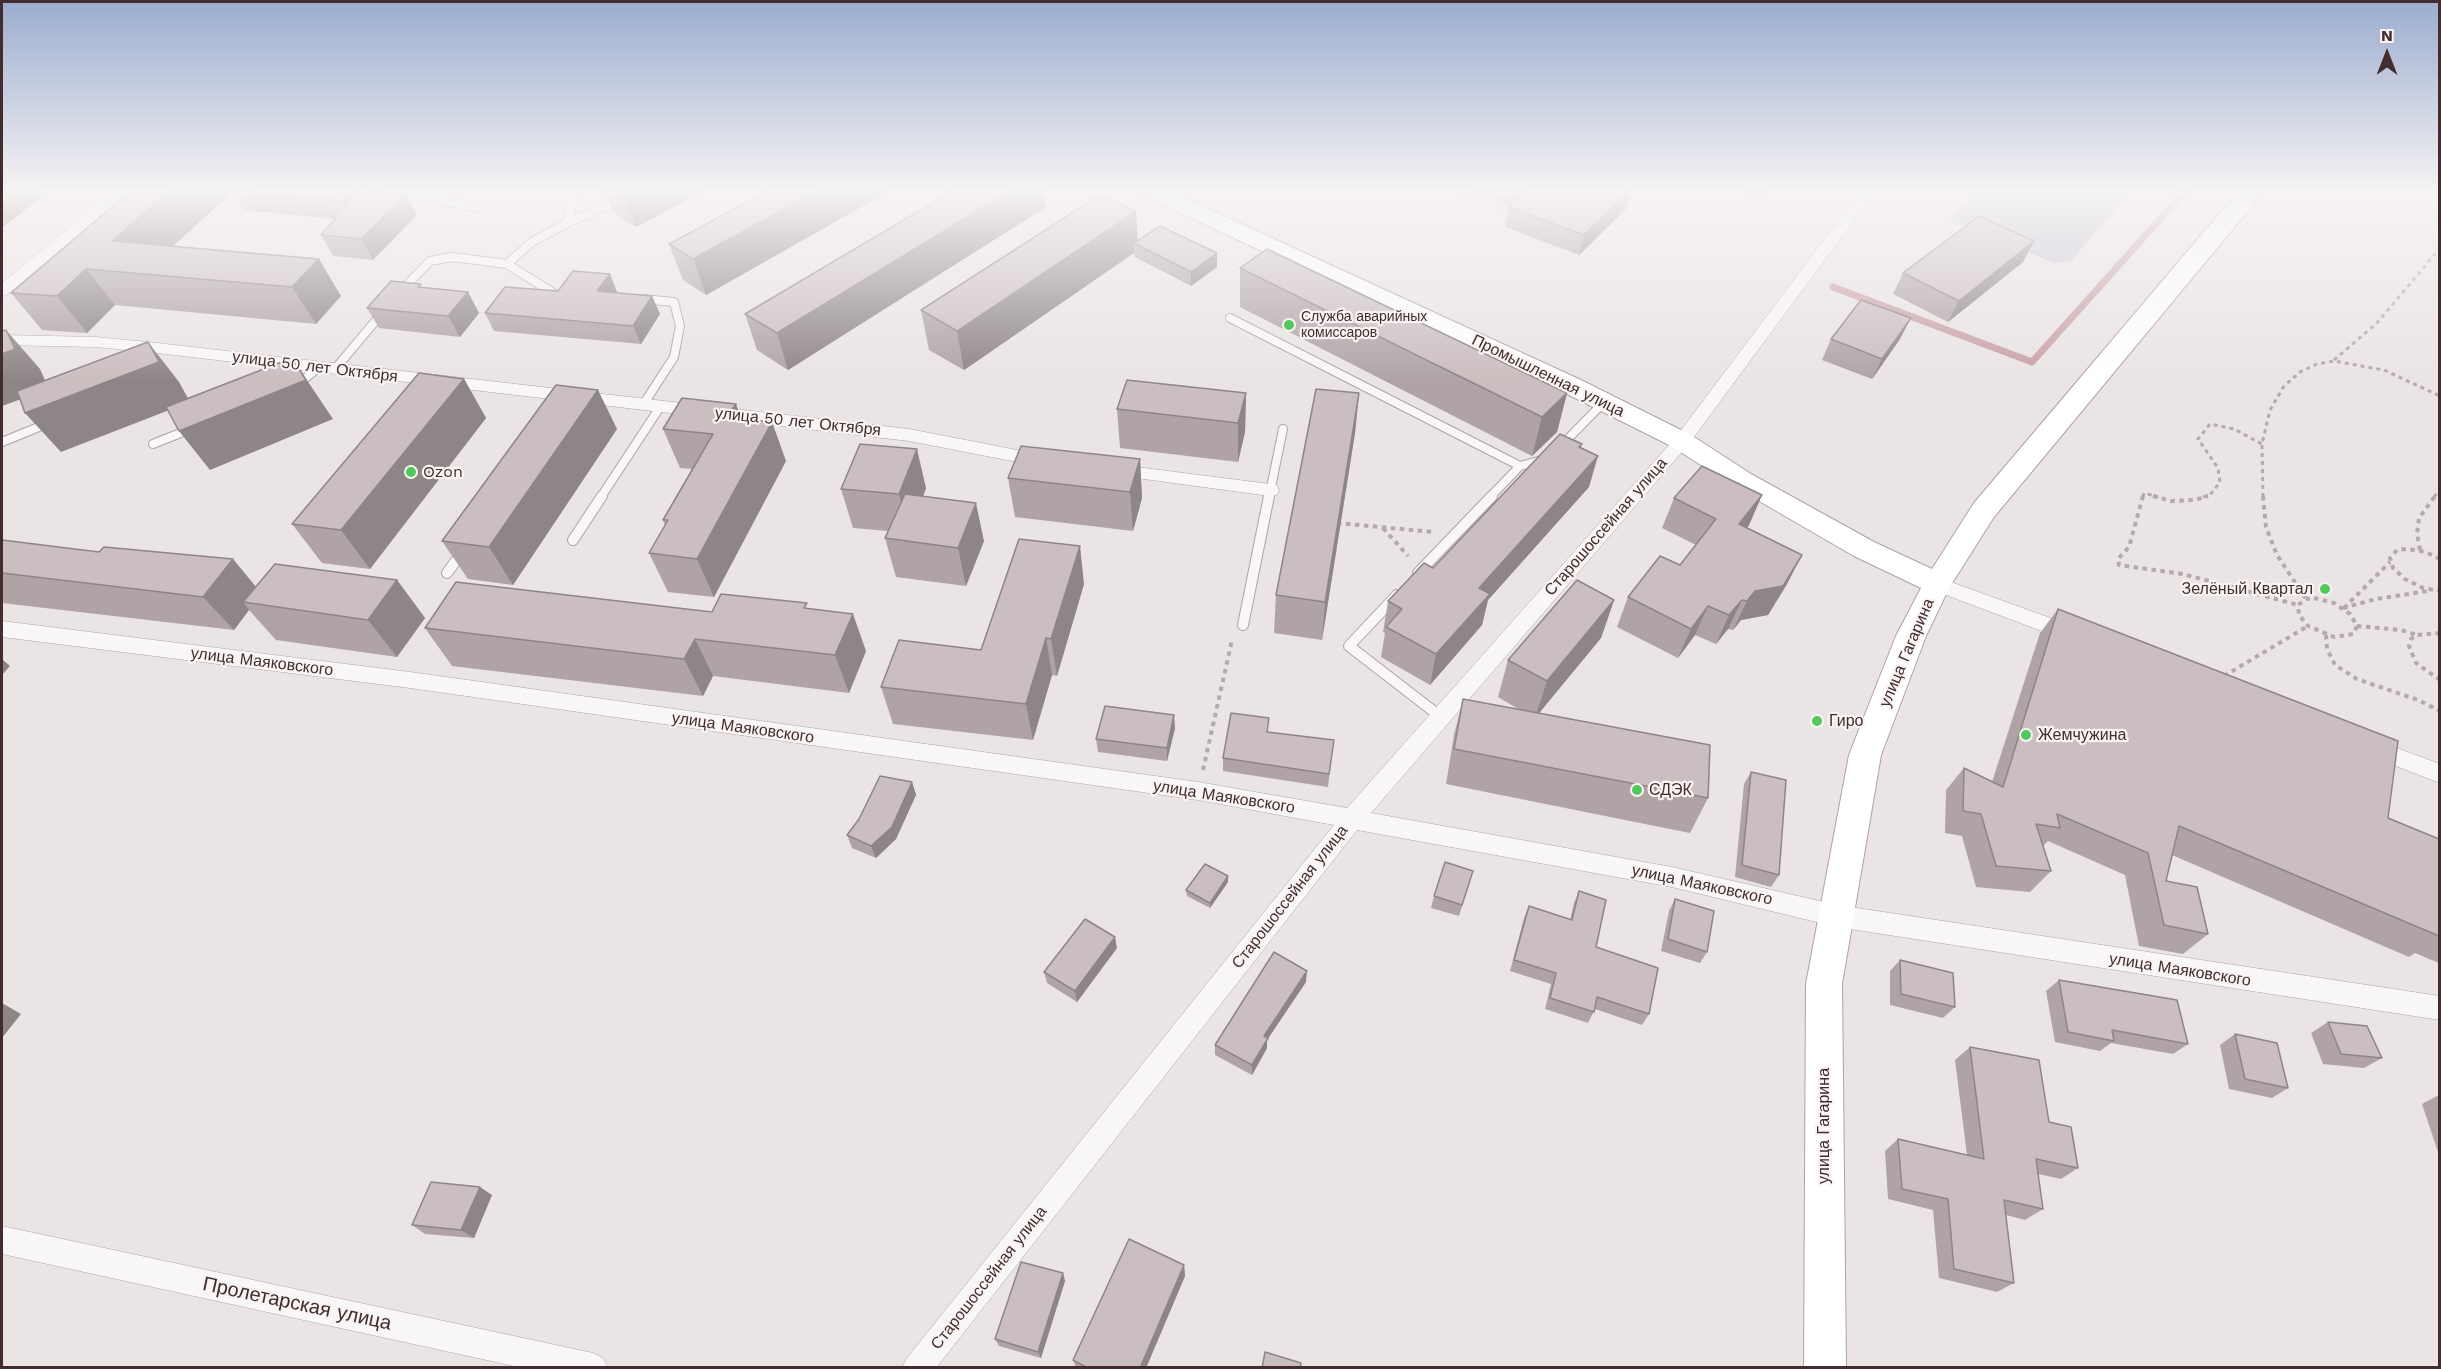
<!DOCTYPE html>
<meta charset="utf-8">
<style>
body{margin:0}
#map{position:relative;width:2441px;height:1369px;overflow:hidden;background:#ebe4e5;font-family:"Work Sans",sans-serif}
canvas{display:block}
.frame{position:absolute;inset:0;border:3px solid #432c2e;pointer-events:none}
.north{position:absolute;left:2357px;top:24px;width:60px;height:60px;-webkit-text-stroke:4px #f8f4f4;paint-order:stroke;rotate:0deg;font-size:16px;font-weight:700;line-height:24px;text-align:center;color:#432c2e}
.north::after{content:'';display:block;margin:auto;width:21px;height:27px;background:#432c2e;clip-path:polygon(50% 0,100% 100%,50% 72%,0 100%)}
</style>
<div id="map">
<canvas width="2441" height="1369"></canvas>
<div class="frame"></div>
<div class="north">N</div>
</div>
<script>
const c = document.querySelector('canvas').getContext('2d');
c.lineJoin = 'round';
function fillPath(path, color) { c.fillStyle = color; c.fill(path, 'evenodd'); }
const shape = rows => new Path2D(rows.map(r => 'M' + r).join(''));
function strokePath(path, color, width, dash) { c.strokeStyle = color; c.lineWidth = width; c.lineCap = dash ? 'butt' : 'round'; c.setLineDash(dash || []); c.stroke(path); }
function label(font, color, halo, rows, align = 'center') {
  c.font = font + ' "Work Sans",sans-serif'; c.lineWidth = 4.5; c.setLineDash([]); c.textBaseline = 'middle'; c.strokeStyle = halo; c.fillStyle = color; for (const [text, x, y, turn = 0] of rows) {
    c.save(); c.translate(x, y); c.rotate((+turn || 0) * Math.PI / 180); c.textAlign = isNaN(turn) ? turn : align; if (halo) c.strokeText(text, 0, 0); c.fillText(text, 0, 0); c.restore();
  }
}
const built = shape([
 [1442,189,1544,189,1514,217]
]);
const green = shape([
 [1984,189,2128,189,2132,191,2071,261,2054,263,1949,220]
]);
const stream = shape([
 [1833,287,2032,362,2187,189]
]);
const pathFar1 = shape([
 [2334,360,2377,323,2440,248],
 [2143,497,2144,493,2158,497],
 [2203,497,2210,495,2220,482,2218,468,2198,439,2210,424,2234,429,2262,444],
 [2263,497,2262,444,2270,410,2284,386,2300,372,2317,364,2334,361,2384,370,2440,396],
 [2434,497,2440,489]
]);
const path = shape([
 [2143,496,2129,547,2118,559,2119,565,2183,574,2298,605],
 [2153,496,2171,501,2195,500,2208,496],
 [2263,496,2266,527,2277,555,2306,599],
 [1337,523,1434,532],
 [1383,528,1408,556],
 [2420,550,2417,534,2419,518,2435,496],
 [2440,559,2426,552,2407,549,2397,550,2390,558,2393,568,2405,579,2423,588,2440,591],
 [2314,598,2334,603,2350,614,2357,626,2353,634,2334,637,2308,626,2299,615,2298,605,2306,599,2314,598],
 [2343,608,2376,599,2428,591],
 [2344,608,2390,562],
 [2357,626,2401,630,2417,635],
 [2440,633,2417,635,2411,639,2409,646,2416,663,2440,680],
 [2326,635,2327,649,2335,665,2357,679,2418,700,2440,711],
 [2224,676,2308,626],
 [1203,770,1232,640]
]);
const laneFar1 = shape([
 [375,189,476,207],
 [567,223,644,189],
 [507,264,532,242,567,223,576,189],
 [399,293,430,261,452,257,507,264,558,296],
 [642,299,674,302,680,326,674,357,643,405],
 [1230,318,1520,466,1546,459],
 [335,369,383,312],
 [296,386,319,367],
 [2,442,51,422],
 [153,444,193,428],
 [1560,447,1604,402],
 [601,497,660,407],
 [1269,497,1283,429],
 [1490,497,1520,466]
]);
const lane = shape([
 [573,540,602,496],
 [447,573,463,551],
 [1418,573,1492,496],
 [1397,595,1349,646,1441,717],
 [1243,625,1269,496]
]);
const street = shape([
 [116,189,132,189,8,294,2,296,2,283,116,189],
 [1862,189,1877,189,1688,445,1371,813,1672,867,1837,905,2440,996,2440,1020,1837,927,1672,887,1357,830,936,1368,902,1368,907,1358,1334,825,1198,800,410,688,2,637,2,621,410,672,1198,782,1347,808,1676,437,1862,189],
 [2,335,96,337,157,343,909,429,1043,455,1049,457,1052,461,1049,465,1043,467,909,441,157,353,96,347,2,345,2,335],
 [1113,464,1270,484,1277,485,1279,490,1277,495,1270,496,1107,474,1104,470,1107,466,1113,464],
 [1937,577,2078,628,2081,634,2078,640,2071,642,1930,589,1927,584,1930,579,1937,577],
 [2370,738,2440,764,2440,783,2362,753,2359,747,2362,741,2370,738],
 [2,1226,593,1353,603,1358,608,1368,523,1368,2,1254,2,1226]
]);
const secondary = shape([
 [1137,189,1165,189,1581,380,1691,435,1751,474,1874,542,1932,569,1974,503,2220,213,2243,189,2266,189,1994,517,1949,588,1926,636,1881,755,1842,984,1846,1368,1804,1368,1806,984,1849,755,1896,636,1921,588,1854,556,1733,486,1673,447,1563,392,1140,194,1137,189]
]);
const wall = shape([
 [133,189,229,189,231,193,173,246,341,296,316,324,115,305,87,333,42,330,11,293],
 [231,189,377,189,378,192,406,194,417,215,373,260,333,256,321,235,333,221,333,219,243,210,230,190],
 [603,189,708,189,636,227,613,212],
 [772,189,893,189,706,295,683,280,669,244],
 [956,189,1044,189,1046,207,788,370,757,350,745,314],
 [1469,189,1632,189,1627,208,1579,255,1505,227,1509,207,1511,205],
 [1735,189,1769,189,1761,198],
 [1137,241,1217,253,1217,267,1191,286,1135,257,1134,253,964,370,929,350,921,310],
 [2034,241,2023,262,1948,322,1893,294,1903,273],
 [1240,268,1567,393,1557,432,1532,456,1240,307],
 [610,274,617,293,652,296,660,314,641,344,494,331,485,313,558,291],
 [423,287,468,292,479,313,460,337,379,328,367,308],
 [1831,339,1900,339,1872,379,1822,360],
 [464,379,486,418,370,569,322,563,292,524],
 [1246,393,1245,432,1238,462,1120,448,1117,409],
 [1359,393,1355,433,1322,640,1274,633,1276,595],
 [741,419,786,461,714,597,668,592,649,553,665,525,663,520,692,469,680,468,663,429],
 [617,429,513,585,468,579,442,541],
 [1582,444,1581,447,1589,487,1488,600,1482,625,1430,685,1381,657,1385,633,1383,632,1388,601,1433,568],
 [1140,459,1142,498,1133,531,1015,517,1008,478],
 [926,488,923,496,984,541,966,586,896,577,885,538,888,531,853,528,841,489],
 [1762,495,1749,525,1747,528,1787,584,1768,615,1741,620,1733,630,1728,629,1716,644,1695,635,1678,658,1617,627,1628,597,1680,565,1696,545,1662,528,1674,498],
 [2,540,256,587,397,580,425,618,397,657,276,640,249,610,234,630,2,603],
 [1084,584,1057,676,1052,675,1033,740,893,724,881,687,981,650],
 [1614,600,1601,638,1539,713,1708,798,1690,833,1446,784,1454,735,1463,699,1520,710,1498,697,1508,660],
 [809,609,866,651,849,693,713,676,703,696,452,666,425,628,712,612],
 [2058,609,2388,818,2439,839,2439,963,2415,953,2409,957,2172,855,2166,881,2208,934,2183,954,2139,946,2125,875,2048,841,2043,846,2051,871,2030,892,1976,887,1962,836,1945,833,1946,790,1964,768,1992,782,2040,633],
 [1175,728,1167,761,1098,752,1096,739],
 [1268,732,1334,740,1328,787,1223,771,1223,758],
 [1751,772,1779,875,1771,887,1735,877,1744,784],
 [912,782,916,795,896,839,876,858,852,848,847,835],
 [1473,871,1459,916,1431,908,1434,896],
 [1228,882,1210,908,1187,896,1186,890],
 [1579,891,1596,947,1649,1014,1642,1025,1595,1009,1588,1023,1545,1009,1551,984,1510,971,1524,918,1529,906,1570,920,1574,903],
 [1675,899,1707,952,1700,963,1661,951,1669,911],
 [1117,948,1077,1002,1047,983,1044,972],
 [1900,960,1955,1007,1943,1018,1890,1005,1890,971],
 [2059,980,2188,1044,2173,1054,2111,1043,2100,1051,2055,1042,2046,991],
 [1306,982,1267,1040,1267,1048,1252,1075,1215,1055,1215,1045],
 [2328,1022,2382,1058,2364,1068,2323,1064,2311,1033],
 [2235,1034,2288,1088,2272,1098,2229,1089,2220,1045],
 [1970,1047,2049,1122,2078,1168,2061,1179,2038,1174,2043,1209,2025,1220,2006,1215,2014,1283,1997,1292,1939,1278,1933,1210,1888,1199,1885,1151,1898,1139,1967,1155,1955,1060],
 [2439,1095,2439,1155,2422,1104],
 [492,1195,474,1238,425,1234,412,1225],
 [1184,1265,1185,1276,1146,1368,1076,1368,1073,1360],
 [1063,1273,1065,1281,1041,1358,999,1346,995,1339]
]);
const shadedWall = shape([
 [2,189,39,189,44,195,2,228],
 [171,189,229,189,231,193,143,274,112,241],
 [358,189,377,189,383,200,354,221,342,201],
 [621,189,708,189,636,227],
 [820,189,893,189,706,295,693,259],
 [1013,189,1044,189,1046,207,788,370,777,333],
 [1631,189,1632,189,1627,208,1579,255,1584,235],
 [1765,189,1769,189,1761,198],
 [406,194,417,215,373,260,361,239],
 [1136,211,1138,245,1134,243,1134,253,964,370,957,331],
 [2034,241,2023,262,1948,322,1959,301],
 [1217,253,1217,267,1191,286,1191,272],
 [319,259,341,296,316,324,292,287],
 [86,269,115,305,87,333,57,296],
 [610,274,617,292,606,310,597,291],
 [468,292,479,313,460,337,448,316],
 [652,296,660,314,641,344,633,326],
 [1911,318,1900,339,1872,379,1882,359],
 [6,330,40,369,49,389,2,406,2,354],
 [148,342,179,382,190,402,61,452,25,413],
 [292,358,333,419,210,470,179,431],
 [464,379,486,418,370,569,341,530],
 [598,390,617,429,513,585,489,547],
 [1246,393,1245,432,1238,462,1238,423],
 [1359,393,1355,433,1322,640,1325,602],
 [1567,393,1557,432,1532,456,1542,417],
 [736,404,750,443,727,417],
 [772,422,786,461,714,597,697,559],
 [917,449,926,488,910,533,899,494],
 [1598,456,1589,487,1488,600,1482,625,1430,685,1436,654,1479,588],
 [1140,459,1142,498,1133,531,1130,492],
 [1762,495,1749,525,1726,553,1739,524],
 [976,503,984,541,966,586,958,548],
 [1080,546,1084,584,1057,676,1051,639],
 [1802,555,1787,584,1768,615,1741,620,1733,630,1747,601,1755,591],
 [233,559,262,594,243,602,249,610,234,630,203,597],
 [397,580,425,618,397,657,368,620],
 [1614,600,1601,638,1535,718,1547,681],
 [1742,600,1728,629,1716,644,1729,615],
 [1708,606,1695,635,1678,658,1691,629],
 [853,614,866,651,849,693,835,655],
 [1046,638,1052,675,1033,740,1026,704],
 [695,639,713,676,703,696,684,659],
 [2,659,10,666,2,675],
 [1174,715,1175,728,1167,761,1167,748],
 [912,782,916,795,896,839,876,858,871,846],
 [1228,876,1228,882,1210,908,1210,903],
 [1115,937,1117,948,1077,1002,1075,991],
 [1307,971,1306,982,1267,1040,1267,1048,1252,1075,1252,1065,1264,1036],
 [2,1003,21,1014,2,1038],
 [480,1187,492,1195,474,1238,461,1230],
 [1184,1265,1185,1276,1146,1368,1140,1368],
 [1063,1273,1065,1281,1041,1358,1038,1352]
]);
const building = shape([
 [133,189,171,189,112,241,319,259,292,287,86,269,57,296,11,293,133,189],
 [231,189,358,189,342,201,230,190,231,189],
 [772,189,820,189,693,259,669,244,772,189],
 [956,189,1013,189,777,333,745,314,956,189],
 [1526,189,1631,189,1584,235,1509,207,1528,189,1526,189],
 [361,190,406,194,361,239,321,235,336,218,332,218,361,190],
 [1100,195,1136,211,957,331,921,310,1100,195],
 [1979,216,2034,241,1959,301,1903,273,1979,216],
 [1160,226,1217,253,1191,272,1134,243,1160,226],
 [1267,249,1567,393,1542,417,1240,268,1267,249],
 [573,271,610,274,597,291,652,296,633,326,485,313,505,287,558,291,573,271],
 [391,281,421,284,418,287,468,292,448,316,367,308,391,281],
 [1861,300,1911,318,1882,359,1831,339,1861,300],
 [6,330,15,349,2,354,2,331,6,330],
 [148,342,159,362,25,413,17,391,148,342],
 [292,358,306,380,179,431,166,407,292,358],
 [419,373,464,379,341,530,292,524,419,373],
 [1127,380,1246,393,1238,423,1117,409,1127,380],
 [556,385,598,390,489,547,442,541,556,385],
 [1316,389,1359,393,1325,602,1276,595,1316,389],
 [682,398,736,404,727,417,772,422,697,559,649,553,668,520,663,520,713,434,663,429,682,398],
 [1560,434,1582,444,1579,447,1598,456,1479,588,1490,594,1436,654,1386,627,1402,609,1388,601,1424,563,1433,568,1560,434],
 [860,444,917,449,899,494,841,489,860,444],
 [1021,446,1140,459,1130,492,1008,478,1021,446],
 [1702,466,1762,495,1739,524,1802,555,1783,586,1755,591,1747,601,1742,600,1729,615,1708,606,1691,629,1628,597,1660,556,1680,565,1716,519,1674,498,1702,466],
 [905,494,976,503,958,548,885,538,905,494],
 [1019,539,1080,546,1051,639,1046,638,1026,704,881,687,899,640,981,650,1019,539],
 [2,540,99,552,104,547,233,559,203,597,2,573,2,540],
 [275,564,397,580,368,620,243,602,275,564],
 [1577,580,1614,600,1547,681,1508,660,1577,580],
 [456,582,712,612,721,594,807,603,804,608,853,614,835,655,695,639,684,659,425,628,456,582],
 [2058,609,2398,741,2388,818,2439,839,2439,936,2179,826,2166,881,2197,887,2208,934,2164,925,2148,853,2057,814,2060,828,2036,824,2051,871,1996,866,1981,814,1963,811,1964,768,2003,787,2058,609],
 [1463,699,1710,745,1708,798,1454,749,1463,699],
 [1105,706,1174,715,1167,748,1096,739,1105,706],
 [1231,713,1269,718,1267,732,1334,740,1329,774,1223,758,1231,713],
 [1751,772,1786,780,1779,875,1742,865,1751,772],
 [880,776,912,782,892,827,871,846,847,835,859,819,880,776],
 [1445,862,1473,871,1462,905,1434,896,1445,862],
 [1205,864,1228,876,1210,903,1186,890,1205,864],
 [1579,891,1606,900,1596,947,1658,968,1649,1014,1597,997,1594,1012,1550,998,1556,973,1514,960,1529,906,1572,920,1579,891],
 [1675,899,1714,911,1707,952,1668,939,1675,899],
 [1085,919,1115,937,1075,991,1044,972,1085,919],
 [1274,952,1307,971,1264,1036,1268,1038,1252,1065,1215,1045,1274,952],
 [1900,960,1953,973,1955,1007,1901,994,1900,960],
 [2059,980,2177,1000,2188,1044,2112,1030,2114,1041,2068,1032,2059,980],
 [2328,1022,2367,1026,2382,1058,2341,1054,2328,1022],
 [2235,1034,2277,1043,2288,1088,2245,1079,2235,1034],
 [1970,1047,2039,1060,2049,1122,2071,1127,2078,1168,2036,1159,2043,1209,2004,1200,2014,1283,1954,1269,1948,1199,1902,1189,1898,1139,1984,1159,1970,1047],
 [431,1182,480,1187,461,1230,412,1225,431,1182],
 [1129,1239,1184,1265,1140,1368,1088,1368,1073,1360,1129,1239],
 [1021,1262,1063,1273,1038,1352,995,1339,1021,1262],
 [1265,1352,1301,1363,1300,1368,1262,1368,1265,1352]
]);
const markers = [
 [1289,325,6,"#51c85e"],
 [411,472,6,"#51c85e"],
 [2325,589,6,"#51c85e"],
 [1817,721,6,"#51c85e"],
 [2026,735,6,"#51c85e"],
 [1637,790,6,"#51c85e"]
];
const farPoinames = [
 ["Служба аварийных",1301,317],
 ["комиссаров",1301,333]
];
const streetNames = [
 ["улица 50 лет Октября",315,367,7],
 ["Промышленная улица",1548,376,26],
 ["улица 50 лет Октября",798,422,6],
 ["Старошоссейная улица",1606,527,-49],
 ["улица Гагарина",1907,653,-67],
 ["улица Маяковского",262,662,7],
 ["улица Маяковского",743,728,8],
 ["улица Маяковского",1224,797,9],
 ["улица Маяковского",1702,885,12],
 ["Старошоссейная улица",1290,897,-52],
 ["улица Маяковского",2180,970,9],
 ["улица Гагарина",1824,1126,-90],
 ["Старошоссейная улица",989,1278,-52]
];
const poiNames = [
 ["Ozon",423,472],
 ["Зелёный Квартал",2313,589,"right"],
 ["Гиро",1829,721],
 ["Жемчужина",2038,735],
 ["СДЭК",1649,790]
];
const nearStreetnames = [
 ["Пролетарская улица",297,1304,12]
];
fillPath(built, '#ddd2d3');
fillPath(green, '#c6c5d4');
strokePath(stream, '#c9a1aa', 7);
strokePath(laneFar1, '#afa2a3', 10);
strokePath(lane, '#afa2a3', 12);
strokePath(street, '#afa2a3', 1);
strokePath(secondary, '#afa2a3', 2);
strokePath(pathFar1, '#b4a9ab', 3, [4, 4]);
strokePath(path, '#b4a9ab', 4, [4.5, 4.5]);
strokePath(laneFar1, '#f9f6f7', 8);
strokePath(lane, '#f9f6f7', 10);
fillPath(street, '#f9f6f7');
fillPath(secondary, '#fff');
fillPath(wall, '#afa3a5');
fillPath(shadedWall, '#8e8586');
fillPath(building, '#cbbec0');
strokePath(building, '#8e8586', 1.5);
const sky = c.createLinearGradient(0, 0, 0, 381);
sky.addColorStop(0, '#9baccf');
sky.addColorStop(0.5, '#f6f3f3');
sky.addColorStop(1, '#f6f3f300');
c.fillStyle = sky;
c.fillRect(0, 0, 2441, 381);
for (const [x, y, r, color] of markers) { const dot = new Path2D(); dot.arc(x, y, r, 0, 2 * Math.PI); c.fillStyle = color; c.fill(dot); strokePath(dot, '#f8f4f4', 2); }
label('14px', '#432c2e', '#f8f4f4', farPoinames, 'left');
label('16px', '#432c2e', '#f8f4f4', streetNames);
label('16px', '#432c2e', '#f8f4f4', poiNames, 'left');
label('20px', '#432c2e', '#f8f4f4', nearStreetnames);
</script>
